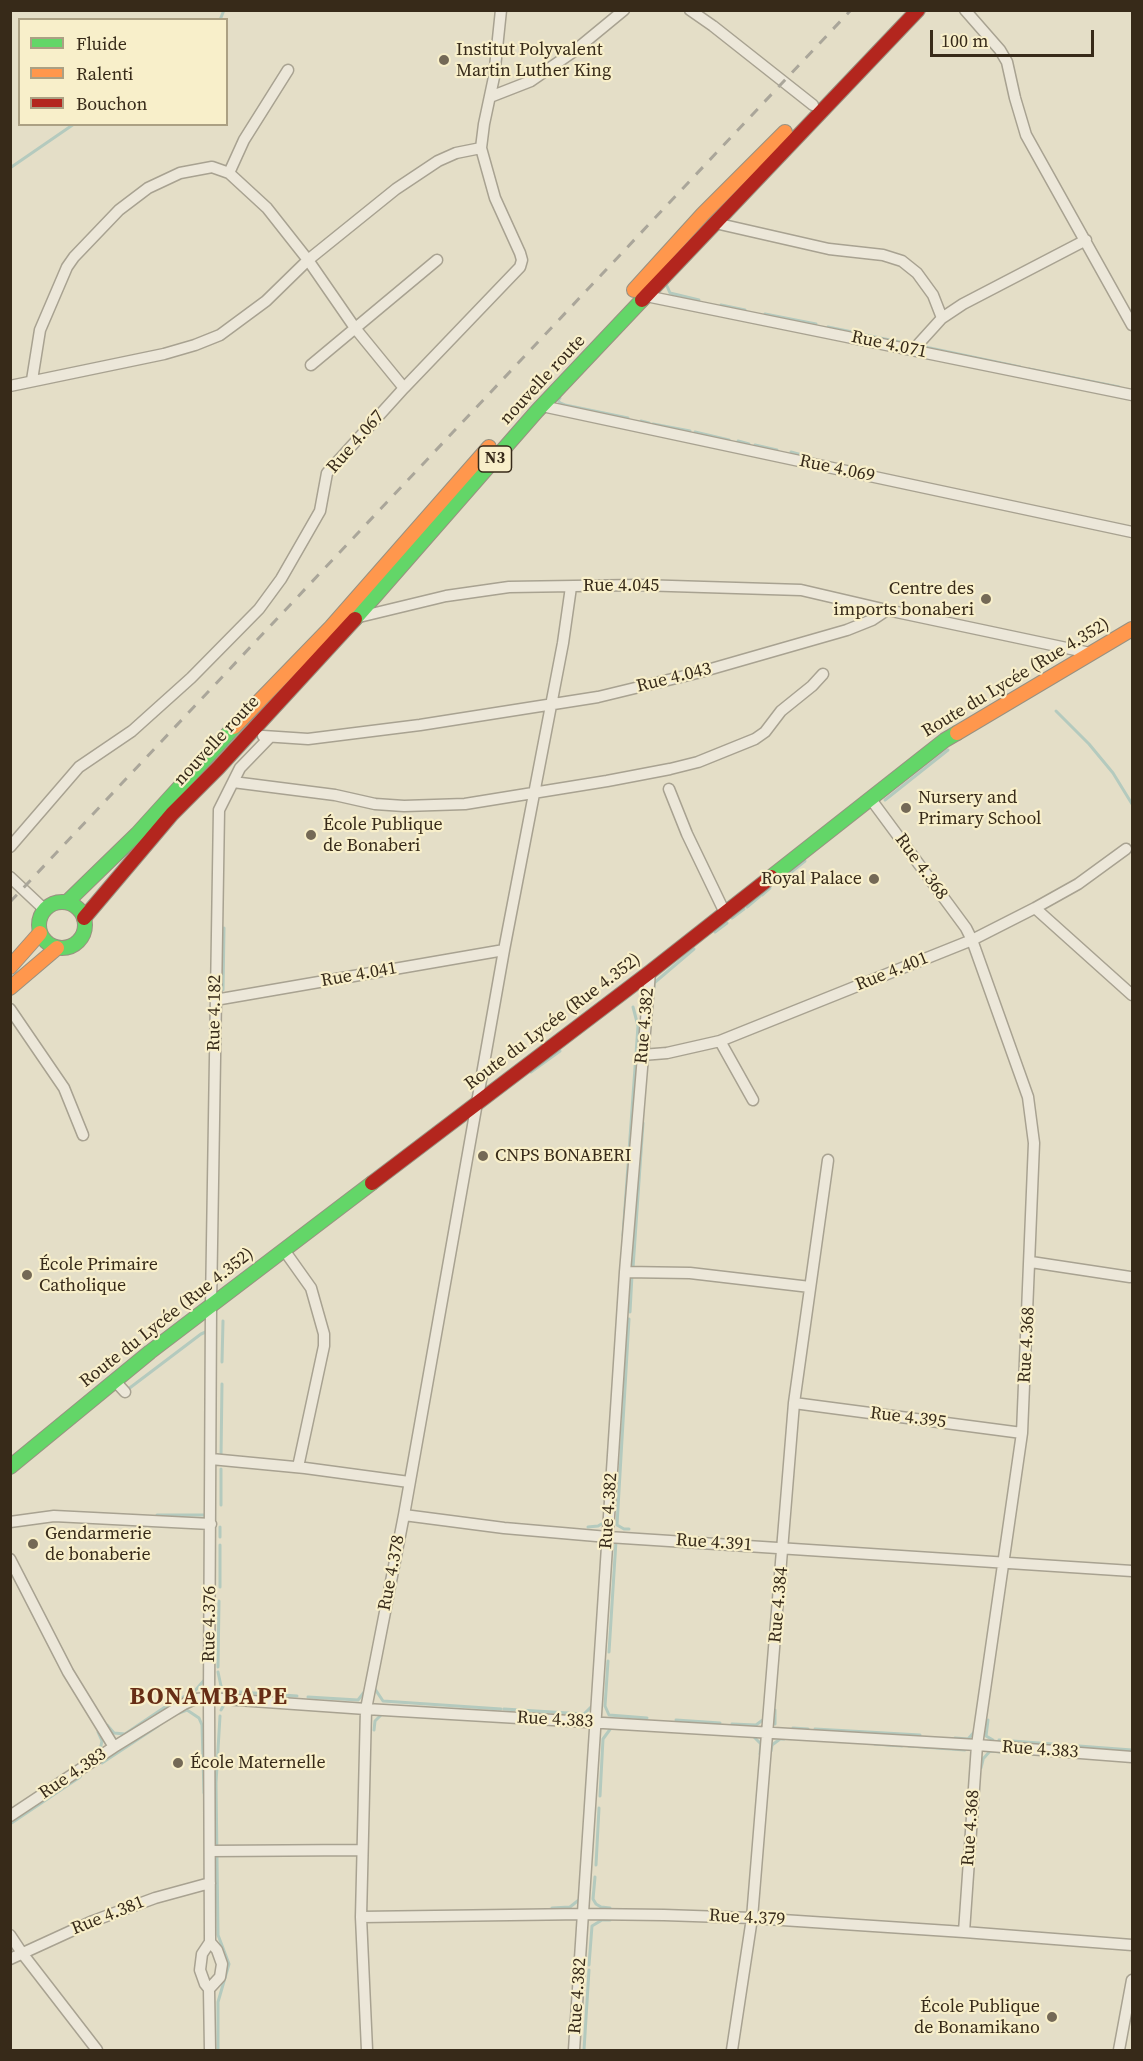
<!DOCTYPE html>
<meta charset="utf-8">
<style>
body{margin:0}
#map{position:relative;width:1143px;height:2061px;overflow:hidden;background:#e4dec7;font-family:"Source Serif 4",serif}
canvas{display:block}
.frame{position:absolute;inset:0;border:12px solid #372a19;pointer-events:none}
.legend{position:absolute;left:18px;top:18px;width:210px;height:108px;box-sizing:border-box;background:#f8efca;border:2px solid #aba083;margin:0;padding:8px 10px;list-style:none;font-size:18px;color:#372a19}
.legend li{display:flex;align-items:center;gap:12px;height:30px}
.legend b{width:30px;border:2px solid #aba083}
.scale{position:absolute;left:930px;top:30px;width:164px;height:27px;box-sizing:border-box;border:3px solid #372a19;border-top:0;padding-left:8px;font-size:18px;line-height:21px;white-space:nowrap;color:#372a19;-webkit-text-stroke:4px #f8efca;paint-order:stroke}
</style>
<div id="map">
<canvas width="1143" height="2061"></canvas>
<div class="frame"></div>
<ul class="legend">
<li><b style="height:8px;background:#63d668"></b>Fluide</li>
<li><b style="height:8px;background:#ff974d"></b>Ralenti</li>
<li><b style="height:8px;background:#b3261e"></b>Bouchon</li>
</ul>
<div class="scale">100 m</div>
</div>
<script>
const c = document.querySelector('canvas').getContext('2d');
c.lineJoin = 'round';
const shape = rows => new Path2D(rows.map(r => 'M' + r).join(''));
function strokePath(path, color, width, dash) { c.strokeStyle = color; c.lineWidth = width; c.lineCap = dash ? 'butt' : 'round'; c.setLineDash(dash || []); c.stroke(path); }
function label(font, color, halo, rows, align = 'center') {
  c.font = font + ' "Source Serif 4",serif'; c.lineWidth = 4.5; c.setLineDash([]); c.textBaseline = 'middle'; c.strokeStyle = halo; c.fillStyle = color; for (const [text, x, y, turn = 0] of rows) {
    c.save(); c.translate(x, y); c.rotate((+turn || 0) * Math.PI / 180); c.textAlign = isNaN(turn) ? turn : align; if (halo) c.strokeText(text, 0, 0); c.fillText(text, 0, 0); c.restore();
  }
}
const stream = shape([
 [220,20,224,10],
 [10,168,74,124],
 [667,286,670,293,699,300],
 [721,305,745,310],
 [765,314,816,324],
 [828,327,857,333],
 [865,335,915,345],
 [925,347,1020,367],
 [1029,369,1119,387],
 [560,398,558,400,560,403,565,405,628,418],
 [641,421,649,423],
 [653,424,690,431],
 [695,432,729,440],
 [738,441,749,444],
 [755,445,777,450],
 [791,452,809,457],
 [1056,711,1089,744,1113,773,1132,804],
 [885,800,948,750],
 [776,884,805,861],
 [762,895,770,888],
 [747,907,760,896],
 [732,918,744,909],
 [715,932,727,923],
 [654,987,654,983,694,949],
 [223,990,224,928],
 [531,1072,560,1051],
 [623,1235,638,1026,633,1007],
 [633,1268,643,1123],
 [630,1312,632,1275],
 [222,1362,223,1321],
 [127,1390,201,1334,208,1331],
 [221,1456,222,1384],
 [221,1505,221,1469],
 [157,1515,206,1515],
 [588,1527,598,1526,605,1522],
 [629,1529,624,1529,617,1525,629,1319],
 [220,1537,220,1527],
 [220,1587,220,1545],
 [609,1652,616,1541],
 [608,1661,605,1706,609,1715,647,1718],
 [218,1667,219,1601],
 [218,1672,221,1686,225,1691,297,1696],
 [375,1689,383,1701,501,1709],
 [308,1697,358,1700,365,1691],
 [504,1709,584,1714,594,1704],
 [221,1710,225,1703,228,1704],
 [775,1710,775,1724],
 [179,1713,187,1710,199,1718,202,1725,204,1793],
 [676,1720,720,1723],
 [988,1720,986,1736,993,1740],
 [732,1724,756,1725,764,1719],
 [107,1725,114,1733,125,1734,174,1701,193,1693,206,1678],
 [793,1728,808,1729],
 [815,1729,920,1735],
 [374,1730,375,1721,382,1714],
 [98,1732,102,1741,100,1750],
 [754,1737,761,1744,760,1754],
 [955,1738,968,1739,976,1730],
 [999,1740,1132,1750],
 [875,1744,902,1746],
 [909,1746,965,1750],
 [771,1751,772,1745,780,1739,784,1739],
 [1007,1753,1020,1754],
 [983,1759,990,1751,1001,1752],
 [102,1763,158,1726],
 [981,1768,983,1760],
 [600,1796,603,1739,611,1728,614,1728],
 [10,1824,80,1777],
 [596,1865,599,1808],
 [595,1877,593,1899,596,1904,601,1907,610,1908],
 [552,1908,570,1907,580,1899],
 [589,1965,592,1926,602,1920,610,1920],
 [218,2050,218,2002,229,1964,218,1935,216,1783,220,1716],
 [584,2050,589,1970]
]);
const street = shape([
 [690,10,713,26,813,105],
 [965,10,1000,50,1007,62,1015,98,1026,135,1132,325],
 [490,97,531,81,573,52,624,10],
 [229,173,244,140,288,70],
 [715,223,829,249,883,255,902,261,917,273,933,295,942,318],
 [646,296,1132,395],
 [913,350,942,318,963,304,1086,240],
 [311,365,437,260],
 [32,380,40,330,67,267,74,257,119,210,148,188,180,173,212,167,229,173,267,208,308,260,355,328,404,388],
 [10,386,164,354,195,345,220,335,266,301,308,260,396,189,438,161,456,153,481,148],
 [542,406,1132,532],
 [359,617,446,596,509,587,639,585,801,590,887,610],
 [263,736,308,739,420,725,598,697,697,673,847,630,872,620,887,610,1090,653],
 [233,782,335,795,375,804,404,806,465,804,607,781,670,769,698,762,755,739,765,732,781,711,812,686,823,674],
 [669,789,687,834,725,913],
 [870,798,966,928,972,940,1028,1097,1034,1143,1022,1433,977,1745,964,1932],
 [10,847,79,767,132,731,191,678,259,609,281,579,316,518,320,511,327,473,404,388,520,267,522,260,520,253,495,198,481,148,484,124,494,77,501,10],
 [10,877,44,909],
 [1035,908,1132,995],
 [215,1000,504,950],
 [10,1009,64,1088,83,1135],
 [720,1041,753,1100],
 [642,1055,667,1053,720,1041,972,940,1035,908,1078,884,1126,849],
 [284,1250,311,1288,324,1334,324,1346,298,1467],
 [1031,1262,1130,1277],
 [625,1272,690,1273,810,1287],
 [115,1381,125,1392],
 [794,1403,1022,1433],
 [211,1459,305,1468,409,1482],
 [404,1515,504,1528,608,1537,1132,1571],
 [10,1522,54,1516,211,1524],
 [10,1559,68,1672,114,1747],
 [10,1816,114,1747,184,1704,195,1699,209,1698,366,1709,977,1745,1132,1757],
 [210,1851,362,1850],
 [361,1917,584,1914,664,1915,752,1918,964,1932,1132,1945],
 [10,1935,22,1953,97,2050],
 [210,1942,209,1698,211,1306,219,810,240,768,270,737],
 [10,1959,93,1921,155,1898,210,1883],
 [209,1989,210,2050],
 [209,1989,220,1977,222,1964,217,1950,210,1942],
 [209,1989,205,1984,200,1970,202,1954,210,1942],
 [367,2050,361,1917,366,1709,404,1515,504,950,563,643,571,587],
 [574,2050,625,1272,650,972],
 [732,2050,752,1918,794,1403,828,1160],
 [1119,2050,1132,1980]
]);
const fast = shape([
 [355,619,537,411,642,300],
 [771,877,945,740,957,733],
 '39 925a23 23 0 1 1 46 0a23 23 0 1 1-46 0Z',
 [67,902,137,834,234,727],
 [10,1467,150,1352,372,1183]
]);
const slow = shape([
 [634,290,703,214,785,132],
 [234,727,331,627,489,447],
 [957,733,1132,629],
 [10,967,40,933],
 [10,988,57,948]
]);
const jam = shape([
 [642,300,918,10],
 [84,918,172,814,218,768,355,619],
 [372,1183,650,972,771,877]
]);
const rail = shape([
 [10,902,851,10]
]);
const markers = [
 [444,60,6,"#746956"],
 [986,599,6,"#746956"],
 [906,808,6,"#746956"],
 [311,835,6,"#746956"],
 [874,879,6,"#746956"],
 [483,1156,6,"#746956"],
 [27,1275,6,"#746956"],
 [33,1544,6,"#746956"],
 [178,1763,6,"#746956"],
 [1052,2017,6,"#746956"]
];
const shields = [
 [495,459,33]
];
const shieldNames = [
 ["N3",495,459]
];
const poiNames = [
 ["Institut Polyvalent",456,50],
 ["Martin Luther King",456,71],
 ["Centre des",974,589,"right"],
 ["imports bonaberi",974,610,"right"],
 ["Nursery and",918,798],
 ["Primary School",918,819],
 ["École Publique",323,825],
 ["de Bonaberi",323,846],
 ["Royal Palace",862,879,"right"],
 ["CNPS BONABERI",495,1156],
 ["École Primaire",39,1265],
 ["Catholique",39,1286],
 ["Gendarmerie",45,1534],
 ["de bonaberie",45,1555],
 ["École Maternelle",190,1763],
 ["École Publique",1040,2007,"right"],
 ["de Bonamikano",1040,2028,"right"]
];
const streetNames = [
 ["Rue 4.071",889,345,12],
 ["nouvelle route",543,380,-47],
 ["Rue 4.067",356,442,-49],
 ["Rue 4.069",837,469,12],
 ["Rue 4.045",621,586],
 ["Rue 4.043",674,678,-14],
 ["Route du Lycée (Rue 4.352)",1016,678,-31],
 ["nouvelle route",217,741,-47],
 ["Rue 4.368",921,867,54],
 ["Rue 4.401",892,972,-22],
 ["Rue 4.041",359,975,-10],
 ["Rue 4.182",215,1013,-89],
 ["Route du Lycée (Rue 4.352)",553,1022,-37],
 ["Rue 4.382",645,1026,-85],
 ["Route du Lycée (Rue 4.352)",167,1318,-38],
 ["Rue 4.368",1027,1345,-87],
 ["Rue 4.395",908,1418,7],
 ["Rue 4.382",609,1511,-86],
 ["Rue 4.391",714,1543,4],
 ["Rue 4.378",392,1573,-79],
 ["Rue 4.384",779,1605,-85],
 ["Rue 4.376",210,1624,-89],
 ["Rue 4.383",555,1720,3],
 ["Rue 4.383",1040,1750,4],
 ["Rue 4.383",73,1774,-34],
 ["Rue 4.368",971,1828,-86],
 ["Rue 4.381",108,1916,-22],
 ["Rue 4.379",747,1918,3],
 ["Rue 4.382",578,1996,-86]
];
const districtNames = [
 ["BONAMBAPE",209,1698]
];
strokePath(stream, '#b4cabe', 3);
strokePath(street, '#a8a291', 13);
strokePath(fast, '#989181', 16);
strokePath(slow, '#989181', 16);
strokePath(jam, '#989181', 16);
strokePath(street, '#ece7d9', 10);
strokePath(fast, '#63d668', 14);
strokePath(slow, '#ff974d', 14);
strokePath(jam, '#b3261e', 14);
strokePath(rail, '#aaa69a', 3, [10, 10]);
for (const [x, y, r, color] of markers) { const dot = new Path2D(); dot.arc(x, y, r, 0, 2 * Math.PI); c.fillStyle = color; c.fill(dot); strokePath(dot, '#f8efca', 2); }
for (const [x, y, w] of shields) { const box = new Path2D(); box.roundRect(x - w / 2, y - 13, w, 26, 4.5); c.fillStyle = '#f8efca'; c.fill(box); strokePath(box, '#372a19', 1.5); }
label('bold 16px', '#372a19', null, shieldNames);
label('18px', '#372a19', '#f8efca', poiNames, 'left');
label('18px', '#372a19', '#f8efca', streetNames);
c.letterSpacing = '1.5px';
label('bold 24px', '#672d15', '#f8efca', districtNames);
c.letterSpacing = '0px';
</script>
